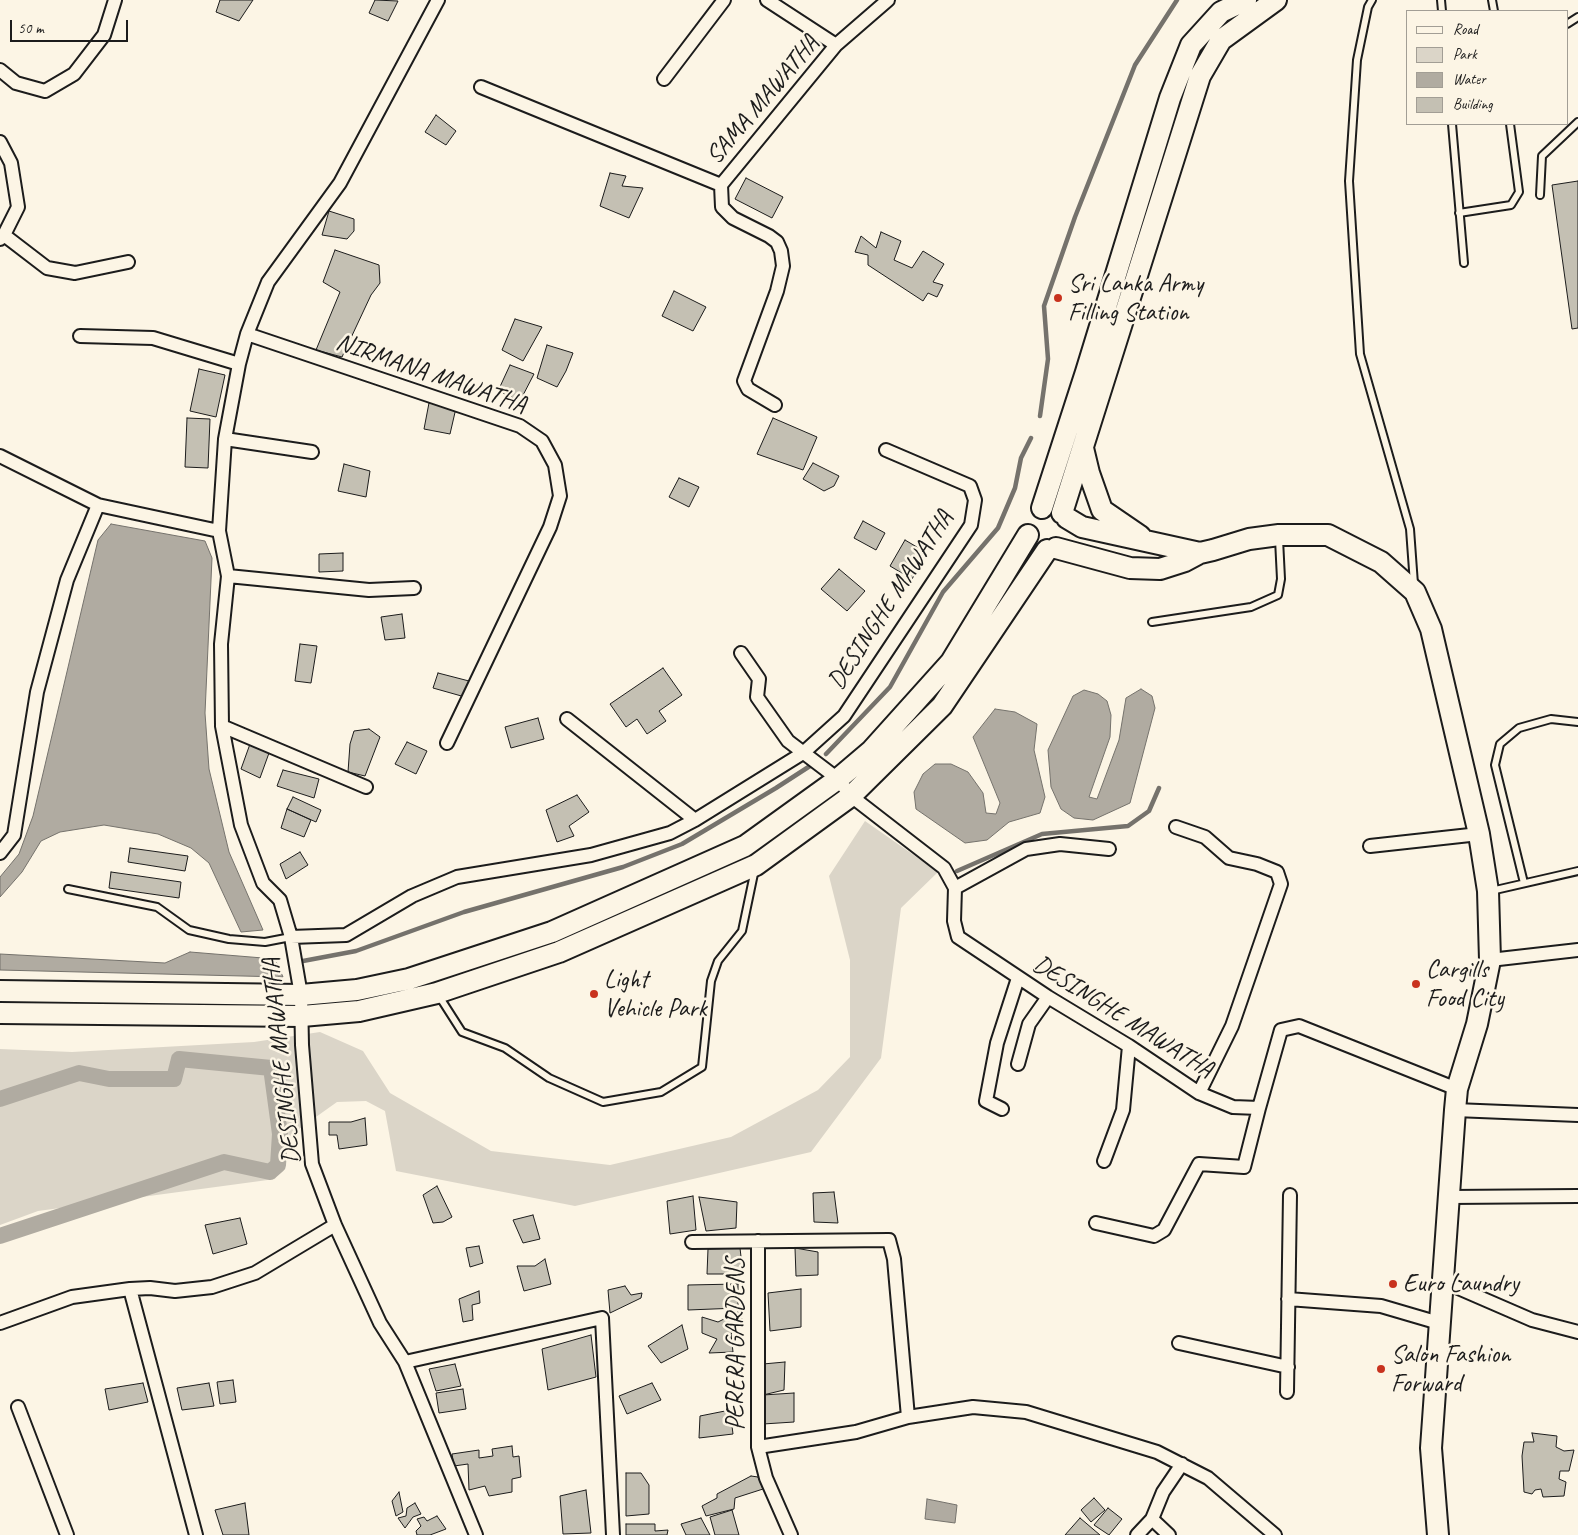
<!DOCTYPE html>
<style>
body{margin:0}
#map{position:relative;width:1578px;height:1535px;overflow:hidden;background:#fcf5e5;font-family:Caveat,sans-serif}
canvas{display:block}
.legend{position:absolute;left:1406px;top:10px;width:162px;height:115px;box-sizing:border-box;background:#fcf5e5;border:1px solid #a29e95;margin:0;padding:6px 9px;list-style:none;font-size:15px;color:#1c1c1c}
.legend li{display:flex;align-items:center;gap:10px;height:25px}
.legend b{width:25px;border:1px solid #a29e95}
.scale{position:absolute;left:10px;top:20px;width:118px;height:22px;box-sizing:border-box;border:2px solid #1c1c1c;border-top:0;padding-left:6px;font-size:15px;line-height:18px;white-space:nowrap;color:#1c1c1c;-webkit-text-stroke:4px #fcf5e5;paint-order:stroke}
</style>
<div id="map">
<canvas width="1578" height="1535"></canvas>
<ul class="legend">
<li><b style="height:6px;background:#fcf5e5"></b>Road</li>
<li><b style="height:14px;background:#dbd5c8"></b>Park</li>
<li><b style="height:14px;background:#b0aba1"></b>Water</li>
<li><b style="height:14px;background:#c4c0b3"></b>Building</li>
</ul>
<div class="scale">50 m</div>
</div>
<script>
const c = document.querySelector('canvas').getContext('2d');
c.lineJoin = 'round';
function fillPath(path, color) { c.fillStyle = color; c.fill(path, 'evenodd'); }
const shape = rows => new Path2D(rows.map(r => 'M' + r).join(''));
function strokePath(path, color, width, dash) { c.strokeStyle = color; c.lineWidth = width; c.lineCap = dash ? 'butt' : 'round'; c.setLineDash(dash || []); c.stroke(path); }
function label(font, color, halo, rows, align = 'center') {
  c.font = font + ' Caveat,sans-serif'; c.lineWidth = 5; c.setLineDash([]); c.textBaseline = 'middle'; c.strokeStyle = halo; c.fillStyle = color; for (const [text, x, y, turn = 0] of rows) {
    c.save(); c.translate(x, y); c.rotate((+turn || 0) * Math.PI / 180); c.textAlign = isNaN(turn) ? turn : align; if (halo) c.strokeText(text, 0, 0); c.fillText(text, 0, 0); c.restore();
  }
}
const green = shape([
 [865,821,938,872,901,908,881,1058,811,1152,575,1206,396,1171,385,1111,366,1101,337,1102,292,1134,275,1179,38,1211,0,1225,0,1049,72,1052,254,1042,320,1032,363,1051,390,1093,491,1151,610,1165,731,1137,818,1090,850,1057,850,960,829,876]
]);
const water = shape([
 [111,524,205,541,212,558,205,713,209,769,229,852,263,930,241,932,209,863,191,848,158,834,104,825,60,832,41,841,22,872,0,897,0,877,19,854,33,816,98,540,111,524],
 [1141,689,1152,696,1155,708,1130,803,1093,820,1074,818,1061,809,1051,787,1048,750,1073,696,1084,690,1098,694,1107,701,1111,715,1110,737,1089,797,1097,799,1119,740,1126,698,1141,689],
 [995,709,1015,712,1037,724,1034,750,1045,797,1040,813,1009,822,987,840,965,843,916,809,914,792,923,774,935,764,951,764,968,772,983,793,986,813,996,814,1000,803,973,737,995,709],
 [190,952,275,959,283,977,0,970,0,954,165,963,190,952],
 [927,1499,957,1505,955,1523,925,1519,927,1499]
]);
const stream = shape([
 [1040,416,1048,359,1044,306,1075,217,1135,65,1177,0],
 [826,754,890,687,943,592,998,528,1015,488,1021,458,1031,438],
 [957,871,1042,834,1128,826,1149,811,1159,788],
 [303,961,356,951,464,912,623,867,682,844,776,788,810,766]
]);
const canal = shape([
 [0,1099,79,1073,109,1079,174,1079,179,1059,271,1068,280,1134,278,1165,270,1172,224,1162,0,1236]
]);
const building = shape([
 [220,0,253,0,239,21,216,12,220,0],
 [375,0,398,1,388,21,369,13,375,0],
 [436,115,456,131,446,145,425,132,436,115],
 [610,173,626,176,622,186,643,188,629,218,600,206,610,173],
 [746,178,783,197,772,218,735,199,746,178],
 [1578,181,1578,328,1572,329,1552,185,1578,181],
 [329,211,354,219,354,231,347,239,322,235,329,211],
 [881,232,901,241,894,260,912,268,923,251,944,264,933,282,943,285,937,297,928,293,923,301,868,265,868,255,855,252,861,236,876,248,881,232],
 [335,250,379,265,380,283,371,295,342,357,316,350,340,292,323,282,335,250],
 [674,291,706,307,693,331,662,316,674,291],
 [515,319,542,327,523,361,502,350,515,319],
 [547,345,573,353,566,371,557,387,537,378,547,345],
 [510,365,534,374,520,401,498,391,510,365],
 [199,369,225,375,216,417,190,411,199,369],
 [429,403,456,408,450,434,424,429,429,403],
 [187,418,210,419,208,468,185,467,187,418],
 [773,418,817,437,803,470,757,454,773,418],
 [813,463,839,476,834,486,824,491,803,479,813,463],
 [344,464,370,471,366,497,338,491,344,464],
 [679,478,699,487,689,507,669,497,679,478],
 [863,521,885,533,876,550,854,538,863,521],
 [905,540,927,553,912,579,890,566,905,540],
 [343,553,343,571,319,572,319,554,343,553],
 [839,569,865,591,847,611,821,589,839,569],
 [402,614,405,638,385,640,381,617,402,614],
 [300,644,317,646,311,683,295,681,300,644],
 [663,668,682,695,659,711,666,721,647,734,637,719,626,727,610,704,663,668],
 [438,673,469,681,465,697,433,688,438,673],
 [538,718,544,739,511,748,505,727,538,718],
 [369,729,380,737,365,776,348,772,350,744,354,731,369,729],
 [407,742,427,751,416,774,395,764,407,742],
 [250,744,260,744,269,753,260,778,241,769,250,744],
 [283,770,319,779,314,798,277,786,283,770],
 [577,795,589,812,569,826,574,836,557,842,546,810,577,795],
 [293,797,321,810,316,822,287,809,293,797],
 [287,809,311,820,304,837,281,828,287,809],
 [130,848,188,856,185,871,128,862,130,848],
 [300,852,308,865,286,879,280,864,300,852],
 [111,872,181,882,179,898,109,888,111,872],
 [365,1118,367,1145,339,1149,337,1135,329,1135,329,1122,351,1122,365,1118],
 [437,1186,452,1217,443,1222,433,1223,423,1195,437,1186],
 [834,1192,838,1223,814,1222,813,1193,834,1192],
 [693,1196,696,1230,670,1234,667,1201,693,1196],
 [699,1197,737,1202,736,1228,706,1231,699,1197],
 [533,1215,540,1239,523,1243,513,1220,533,1215],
 [240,1218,247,1244,213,1254,205,1225,240,1218],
 [479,1246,483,1263,470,1267,466,1248,479,1246],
 [740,1248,743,1274,707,1274,708,1249,740,1248],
 [795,1248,818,1252,818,1275,796,1276,795,1248],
 [545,1259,551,1284,524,1291,517,1266,535,1266,545,1259],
 [738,1284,738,1308,688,1310,688,1285,738,1284],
 [625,1286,631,1295,642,1293,641,1298,610,1313,608,1290,625,1286],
 [801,1289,801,1327,770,1331,768,1293,801,1289],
 [479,1291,480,1303,472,1305,473,1320,463,1322,459,1299,479,1291],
 [738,1312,742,1319,731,1334,733,1352,709,1353,717,1339,702,1333,702,1317,718,1322,738,1312],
 [682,1325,688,1349,661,1363,648,1346,682,1325],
 [591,1335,596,1377,548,1390,542,1349,591,1335],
 [785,1362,784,1390,763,1395,763,1364,785,1362],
 [455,1364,461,1386,436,1391,429,1369,455,1364],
 [233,1380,236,1402,220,1404,217,1382,233,1380],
 [143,1383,148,1402,109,1410,105,1389,143,1383],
 [209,1383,214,1406,182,1410,177,1388,209,1383],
 [652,1383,661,1400,627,1414,619,1396,652,1383],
 [463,1389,466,1409,439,1413,436,1393,463,1389],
 [794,1393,794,1422,763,1424,763,1395,794,1393],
 [730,1410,733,1434,699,1438,700,1416,730,1410],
 [1532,1433,1557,1436,1556,1447,1564,1451,1574,1450,1569,1471,1560,1471,1559,1479,1566,1482,1564,1496,1543,1497,1541,1489,1535,1490,1532,1494,1524,1492,1522,1456,1524,1442,1534,1442,1532,1433],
 [512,1446,513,1457,519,1456,521,1477,512,1479,512,1492,489,1496,485,1486,469,1490,468,1464,454,1466,452,1454,479,1450,479,1458,493,1456,492,1449,512,1446],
 [626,1473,641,1473,649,1485,649,1514,626,1516,626,1473],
 [751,1476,758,1477,763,1489,735,1498,734,1509,706,1516,702,1506,717,1498,717,1494,751,1476],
 [586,1490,591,1533,563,1534,560,1496,586,1490],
 [399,1492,403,1512,396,1516,392,1501,399,1492],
 [1094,1498,1105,1510,1091,1522,1081,1510,1094,1498],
 [245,1503,249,1535,223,1535,215,1510,245,1503],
 [415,1503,421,1514,413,1517,405,1528,398,1518,406,1516,407,1508,415,1503],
 [1108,1508,1122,1519,1109,1535,1094,1525,1108,1508],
 [732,1510,739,1535,715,1535,710,1517,732,1510],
 [437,1516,446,1529,430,1535,417,1535,416,1531,421,1526,417,1519,424,1517,427,1521,437,1516],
 [701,1518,710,1535,686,1535,681,1524,701,1518],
 [1080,1518,1100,1535,1065,1535,1080,1518],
 [626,1524,655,1524,655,1531,668,1530,667,1535,626,1535,626,1524]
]);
const service = shape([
 [1372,0,1368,7,1357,60,1349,181,1360,354,1410,529,1414,584],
 [1441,0,1442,11],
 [1492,0,1494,11],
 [1567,24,1578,17],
 [1452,124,1464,263],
 [1540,195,1542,156,1578,122],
 [1459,213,1511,205,1519,192,1510,124],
 [1152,622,1251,607,1278,595,1281,579,1279,539],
 [1524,883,1495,765,1500,744,1519,728,1551,719,1578,722],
 [68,889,157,907,189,930,229,939,265,942,291,937],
 [1491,891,1578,871],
 [439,996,462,1032,505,1048,549,1078,603,1102,661,1092,702,1067,711,981,718,961,742,931,755,869]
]);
const minor = shape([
 [438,0,340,183,268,282,247,334,239,364,225,439,219,531,228,576,221,644,222,726,241,825,263,883,280,900,291,937,301,995,302,1045,312,1164,335,1225,380,1323,405,1362,476,1535],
 [767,0,836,45],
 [0,70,16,83,45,91,74,74,104,35,115,0],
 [664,79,724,0],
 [481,87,721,185],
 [0,142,11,163,18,207,4,235,0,239],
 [4,235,47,268,75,273,128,262],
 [247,334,520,426,542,441,555,465,560,496,550,527,447,743],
 [80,336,153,338,239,364],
 [775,405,748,389,744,381,777,291,783,266,781,251,777,242,769,236,733,218,722,207,721,185,836,45,888,0],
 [225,439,312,452],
 [0,456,98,505,219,531],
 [228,576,369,590,414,588],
 [741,653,759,679,757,697,788,741,838,779,851,796,944,868,955,888,954,921,958,937,1048,997,1129,1046,1199,1093,1233,1107,1259,1108,1281,1030,1299,1026,1457,1089],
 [567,719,695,820],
 [222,726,366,787],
 [1176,827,1205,837,1229,858,1257,864,1277,872,1281,884,1232,1026,1199,1093],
 [1370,846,1479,834],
 [0,853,14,835,37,692,67,580,98,505],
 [955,888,1026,849,1060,844,1109,849],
 [291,937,346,935,412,896,457,877,591,855,670,833,695,820,803,753,844,716,971,525,975,500,970,486,886,450],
 [1490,960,1578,950],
 [1018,1064,1029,1024,1048,997],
 [1002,1109,986,1101,997,1043,1018,978],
 [1455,1110,1578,1115],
 [1104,1161,1123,1110,1129,1046],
 [1449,1197,1578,1196],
 [1096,1223,1154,1236,1164,1230,1199,1164,1244,1167,1259,1108],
 [758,1241,758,1447,766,1478,791,1535],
 [692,1242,889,1240,894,1259,908,1417],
 [1442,1281,1532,1320,1578,1332],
 [130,1289,196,1535],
 [1288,1299,1381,1306,1439,1323],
 [0,1323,72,1297,130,1289,150,1288,175,1291,212,1287,255,1273,335,1225],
 [1179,1343,1288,1367],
 [405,1362,602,1318,613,1535],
 [1287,1392,1290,1195],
 [18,1407,67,1535],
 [758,1447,856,1432,908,1417,973,1407,1026,1412,1157,1452,1208,1478,1275,1535],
 [1152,1519,1169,1535],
 [1137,1535,1152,1519,1163,1492,1182,1464]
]);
const primary = shape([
 [1083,448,1089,473,1102,510,1140,536],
 [1042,508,1086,372,1170,98,1191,45,1221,12,1246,0],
 [1062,513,1200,76,1221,40,1276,0],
 [1067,518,1082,527,1200,553],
 [1056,548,1130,568,1160,569,1185,561,1200,553,1213,550,1249,539,1279,535,1328,535,1381,562,1415,592,1431,629,1479,834,1488,891,1490,960,1477,1024,1457,1089,1455,1110,1431,1448,1438,1535],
 [0,991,301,995,357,990,409,979,552,932,745,846,838,779,871,751,951,662,1028,535],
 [0,1013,302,1016,359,1011,437,993,559,952,756,865,851,796,942,706,1047,550]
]);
const markers = [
 [1058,298,5,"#c8321e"],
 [1416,984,5,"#c8321e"],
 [594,994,5,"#c8321e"],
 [1393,1284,5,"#c8321e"],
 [1381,1369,5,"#c8321e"]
];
const streetNames = [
 ["SAMA MAWATHA",763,100,-50],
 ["NIRMANA MAWATHA",431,374,19],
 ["DESINGHE MAWATHA",891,600,-57],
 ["DESINGHE MAWATHA",1123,1017,32],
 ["DESINGHE MAWATHA",282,1061,-96],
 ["PERERA GARDENS",736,1344,-90]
];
const poiNames = [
 ["Sri Lanka Army",1068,284],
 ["Filling Station",1068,313],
 ["Cargills",1426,970],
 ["Food City",1426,999],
 ["Light",604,980],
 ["Vehicle Park",604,1009],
 ["Euro Laundry",1403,1284],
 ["Salon Fashion",1391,1355],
 ["Forward",1391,1384]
];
fillPath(green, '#dbd5c8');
fillPath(water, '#b0aba1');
strokePath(water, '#75726c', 1);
strokePath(stream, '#75726c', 4.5);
strokePath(canal, '#b0aba1', 16);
fillPath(building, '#c4c0b3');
strokePath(building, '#1c1c1c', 1);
strokePath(service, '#1c1c1c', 10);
strokePath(minor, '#1c1c1c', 16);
strokePath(primary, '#1c1c1c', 24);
strokePath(service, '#fcf5e5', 6);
strokePath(minor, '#fcf5e5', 12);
strokePath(primary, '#fcf5e5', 20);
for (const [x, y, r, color] of markers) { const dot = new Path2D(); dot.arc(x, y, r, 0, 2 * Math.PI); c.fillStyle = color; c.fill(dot); strokePath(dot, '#fcf5e5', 2); }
label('25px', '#1c1c1c', '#fcf5e5', streetNames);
label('25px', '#1c1c1c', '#fcf5e5', poiNames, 'left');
</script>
